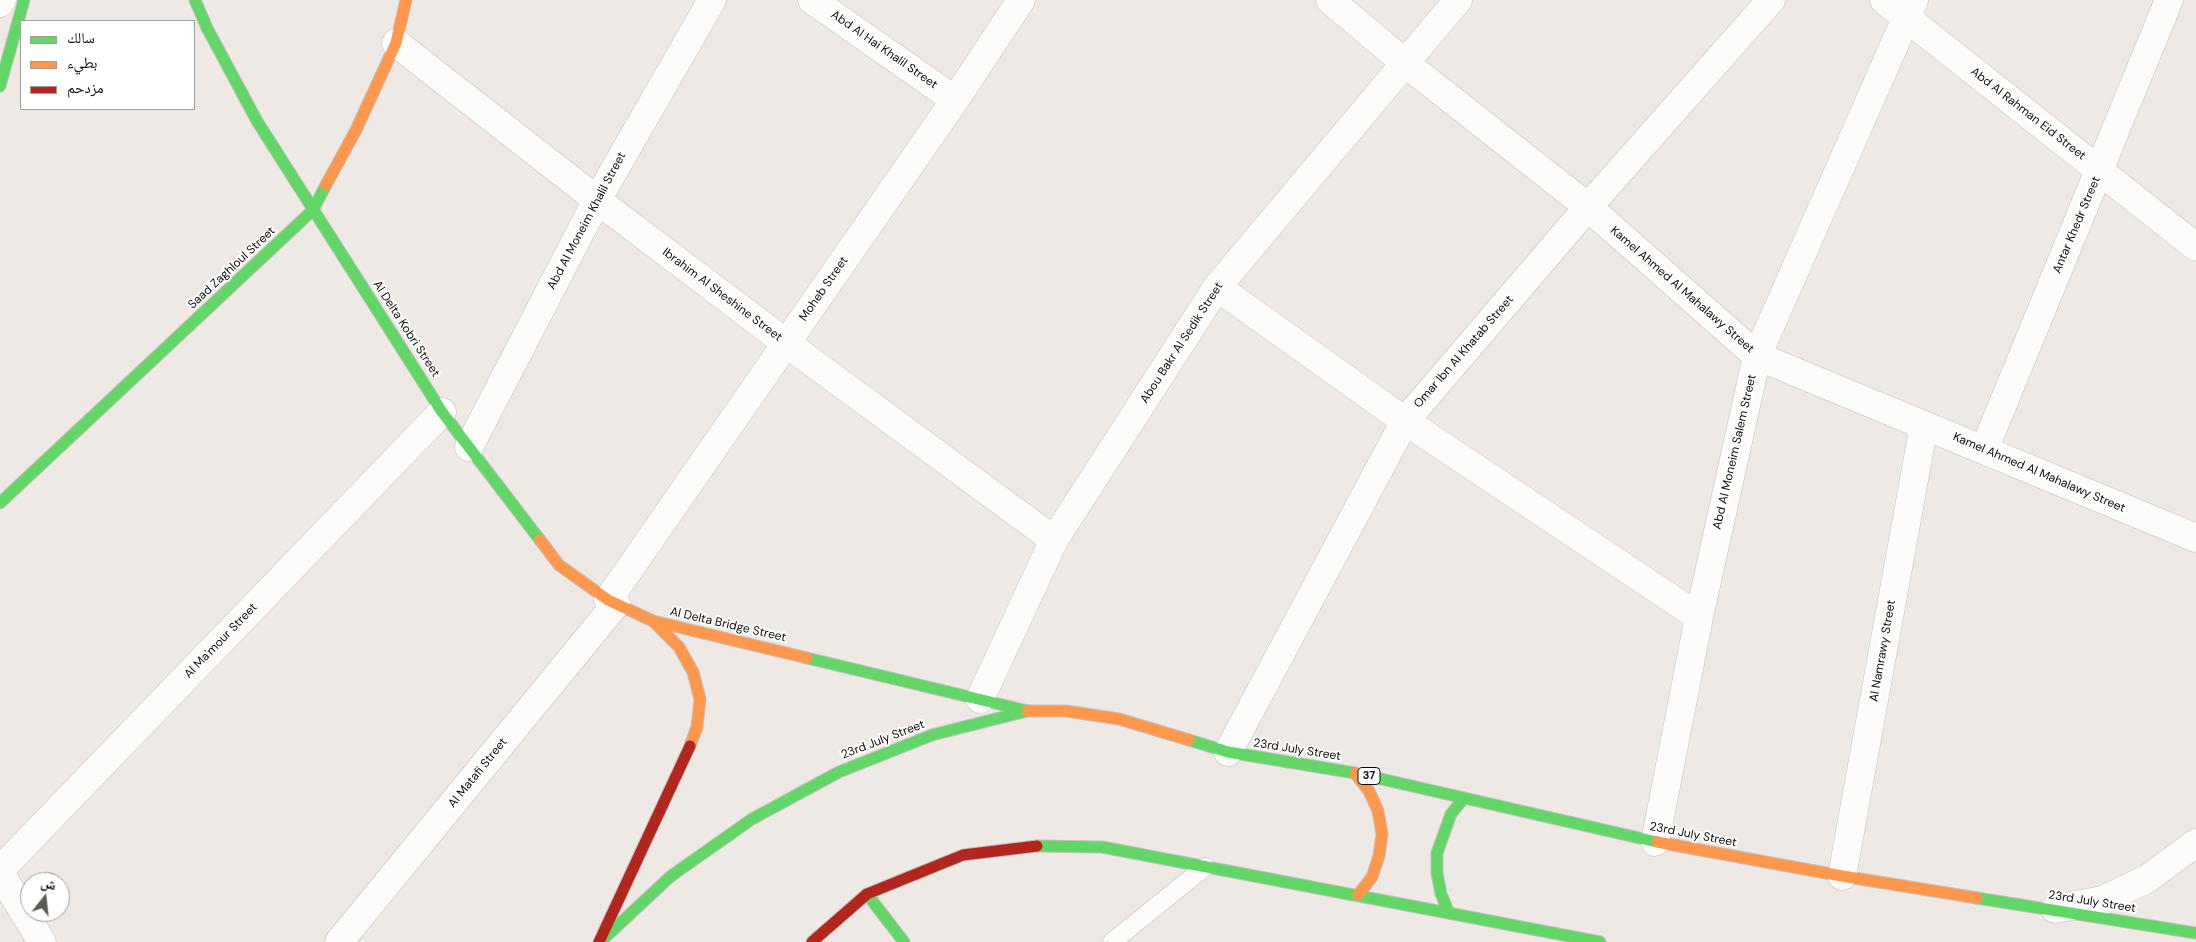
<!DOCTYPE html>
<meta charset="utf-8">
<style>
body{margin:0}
#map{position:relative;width:2196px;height:942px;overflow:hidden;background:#eee9e4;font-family:"DM Sans","Noto Naskh Arabic",sans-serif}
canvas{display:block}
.legend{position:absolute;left:20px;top:20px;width:175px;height:90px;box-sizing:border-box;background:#fff;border:1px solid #9f9e9d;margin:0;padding:6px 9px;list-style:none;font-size:15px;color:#0e0c09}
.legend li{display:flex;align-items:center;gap:10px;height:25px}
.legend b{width:25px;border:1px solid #9f9e9d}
.north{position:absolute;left:20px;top:872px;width:50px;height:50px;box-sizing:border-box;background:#fff;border:1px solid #9f9e9d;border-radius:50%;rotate:16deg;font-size:14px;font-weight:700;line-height:20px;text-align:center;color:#0e0c09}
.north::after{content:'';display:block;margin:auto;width:18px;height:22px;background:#5c5956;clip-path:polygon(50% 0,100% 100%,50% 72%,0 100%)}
</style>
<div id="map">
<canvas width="2196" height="942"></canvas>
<ul class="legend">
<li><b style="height:6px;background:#63d668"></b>سالك</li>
<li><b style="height:6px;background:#ff974d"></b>بطيء</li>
<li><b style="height:6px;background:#b3261e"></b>مزدحم</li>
</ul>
<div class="north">ش</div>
</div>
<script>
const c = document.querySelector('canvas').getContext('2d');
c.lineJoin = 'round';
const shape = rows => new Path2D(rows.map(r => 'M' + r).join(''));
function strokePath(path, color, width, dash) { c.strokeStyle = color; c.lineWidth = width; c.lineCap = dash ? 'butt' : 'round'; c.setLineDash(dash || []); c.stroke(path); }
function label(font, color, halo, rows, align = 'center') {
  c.font = font + ' "DM Sans",sans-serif'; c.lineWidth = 4; c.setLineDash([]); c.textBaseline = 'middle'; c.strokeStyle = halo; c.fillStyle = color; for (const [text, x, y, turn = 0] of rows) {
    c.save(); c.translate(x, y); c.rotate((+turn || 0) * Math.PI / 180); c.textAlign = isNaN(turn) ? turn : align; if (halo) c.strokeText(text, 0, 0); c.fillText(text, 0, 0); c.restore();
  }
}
const lane = shape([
 [1112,942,1205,867]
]);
const street = shape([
 [812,0,955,100],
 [1330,0,1405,63,1588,207,1757,356,2196,538],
 [1884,0,2196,247],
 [0,3,2,0],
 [396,43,597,200,786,343,1054,540],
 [1217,287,1405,421,1699,617],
 [469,447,597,200,712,0],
 [1984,450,2169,0],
 [608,600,955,100,1021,0],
 [980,699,1054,540,1217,287,1458,0],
 [1228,752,1405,421,1588,207,1771,0],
 [1655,842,1699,617,1757,356,1914,0],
 [0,870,442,412],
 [0,873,42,942],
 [1842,876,1924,425],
 [2055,909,2103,900,2147,879,2196,843],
 [339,942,616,604]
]);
const fast = shape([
 [195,0,207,28,257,121,442,412,540,540],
 [0,86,24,0],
 [0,503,313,210,326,185],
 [807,658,1028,711],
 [1189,740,1228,752,1355,773,1657,842],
 [1037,846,1102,847,1600,942],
 [867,894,904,942],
 [1977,898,2196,933],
 [1449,913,1441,894,1437,873,1437,853,1451,814,1464,798],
 [600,942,671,876,752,819,839,772,932,735,1027,711]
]);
const slow = shape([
 [326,185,356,130,396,43,406,0],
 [540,540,559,565,608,600,653,621,807,658],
 [653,621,679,647,693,672,700,699,697,727,690,746],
 [1027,711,1066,711,1119,719,1189,740],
 [1355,773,1369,791,1378,811,1382,834,1379,856,1372,877,1358,895],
 [1657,842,1842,876,1977,898]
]);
const jam = shape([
 [599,942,690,746],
 [812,942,867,894,963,855,1037,846]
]);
const shields = [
 [1369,776,22]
];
const shieldNames = [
 ["37",1369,776]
];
const streetNames = [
 ["Abd Al Hai Khalil Street",884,50,35],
 ["Abd Al Rahman Eid Street",2028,114,38],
 ["Abd Al Moneim Khalil Street",587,221,-62],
 ["Antar Khedr Street",2077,225,-67],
 ["Saad Zaghloul Street",232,268,-43],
 ["Moheb Street",824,289,-55],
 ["Kamel Ahmed Al Mahalawy Street",1682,290,41],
 ["Ibrahim Al Sheshine Street",722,295,37],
 ["Al Delta Kobri Street",406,329,57],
 ["Abou Bakr Al Sedik Street",1182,343,-57],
 ["Omar Ibn Al Khatab Street",1464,352,-49],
 ["Abd Al Moneim Salem Street",1735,452,-77],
 ["Kamel Ahmed Al Mahalawy Street",2039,473,23],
 ["Al Delta Bridge Street",728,625,13],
 ["Al Ma'mour Street",221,641,-46],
 ["Al Namrawy Street",1883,651,-80],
 ["23rd July Street",883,740,-21],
 ["23rd July Street",1297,750,9],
 ["Al Matafi Street",478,773,-51],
 ["23rd July Street",1693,835,11],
 ["23rd July Street",2092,902,9]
];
strokePath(lane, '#c3c0bc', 19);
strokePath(street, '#c3c0bc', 29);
strokePath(fast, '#c3c0bc', 13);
strokePath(slow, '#c3c0bc', 13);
strokePath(jam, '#c3c0bc', 13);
strokePath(lane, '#fcfcfb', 18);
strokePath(street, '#fcfcfb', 28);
strokePath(fast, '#63d668', 11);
strokePath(slow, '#ff974d', 11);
strokePath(jam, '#b3261e', 11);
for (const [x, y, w] of shields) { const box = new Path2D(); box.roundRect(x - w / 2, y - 8.5, w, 17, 4); c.fillStyle = '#fff'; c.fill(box); strokePath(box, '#0e0c09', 1); }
label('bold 11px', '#0e0c09', null, shieldNames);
label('12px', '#0e0c09', '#fff', streetNames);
</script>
